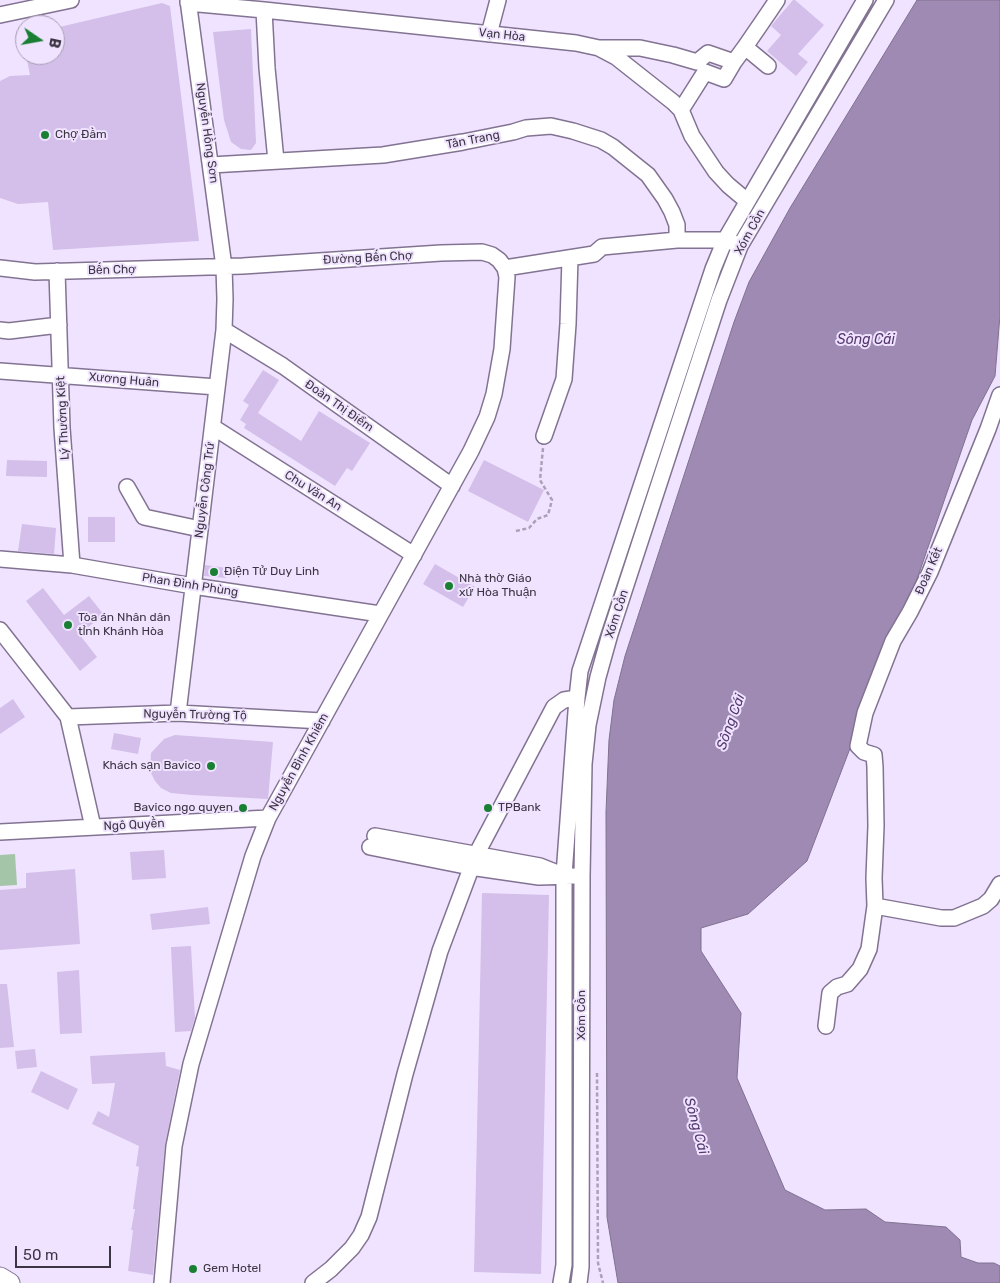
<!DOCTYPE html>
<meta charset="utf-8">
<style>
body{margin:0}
#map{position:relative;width:1000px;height:1283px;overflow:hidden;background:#f0e3ff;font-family:Rubik,sans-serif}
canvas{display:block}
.north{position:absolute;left:15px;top:15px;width:50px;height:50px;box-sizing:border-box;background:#f0e3ff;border:1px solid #a89db4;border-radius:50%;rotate:102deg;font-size:14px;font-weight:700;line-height:20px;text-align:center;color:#3c3543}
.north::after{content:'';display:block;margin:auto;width:18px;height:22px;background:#187f33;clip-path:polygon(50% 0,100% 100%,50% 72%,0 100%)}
.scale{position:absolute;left:15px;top:1246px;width:96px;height:22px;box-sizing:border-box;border:2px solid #3c3543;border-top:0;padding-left:6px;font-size:15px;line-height:18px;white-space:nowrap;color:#3c3543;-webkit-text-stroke:4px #f0e3ff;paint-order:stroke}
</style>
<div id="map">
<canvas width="1000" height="1283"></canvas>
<div class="north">B</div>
<div class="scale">50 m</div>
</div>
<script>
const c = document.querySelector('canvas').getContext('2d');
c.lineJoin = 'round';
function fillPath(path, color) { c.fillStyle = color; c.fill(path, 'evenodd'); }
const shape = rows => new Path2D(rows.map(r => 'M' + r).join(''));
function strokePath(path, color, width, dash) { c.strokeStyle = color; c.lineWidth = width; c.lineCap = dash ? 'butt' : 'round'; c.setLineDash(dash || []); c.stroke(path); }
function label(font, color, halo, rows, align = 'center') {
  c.font = font + ' Rubik,sans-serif'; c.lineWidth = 4; c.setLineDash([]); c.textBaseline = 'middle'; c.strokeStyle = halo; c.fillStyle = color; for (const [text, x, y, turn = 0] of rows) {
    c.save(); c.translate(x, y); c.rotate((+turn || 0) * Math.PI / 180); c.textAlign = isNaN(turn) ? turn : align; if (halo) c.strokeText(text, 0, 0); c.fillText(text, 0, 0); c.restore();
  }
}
const green = shape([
 [15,854,17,885,0,886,0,855]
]);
const water = shape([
 [917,0,1000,0,1000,315,995,376,972,420,915,585,875,683,807,861,748,914,701,928,701,951,741,1013,737,1078,785,1190,825,1210,866,1209,885,1222,946,1227,960,1240,961,1257,978,1263,994,1263,1000,1266,1000,1283,618,1283,607,1217,606,812,609,740,614,700,625,656,734,322,749,282,790,208,917,0]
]);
const building = shape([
 [793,0,795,0,824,25,798,54,808,62,796,76,767,51,781,35,771,26],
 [162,3,170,6,199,241,53,250,48,202,18,204,0,198,0,81,10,76,30,75,26,55,55,55,55,28],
 [251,29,256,143,251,150,241,149,231,142,224,120,213,32],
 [263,370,279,380,258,413,301,441,319,411,370,443,352,471,347,468,335,486,244,428,246,424,240,420,249,405,243,401],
 [7,460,47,461,47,477,6,476],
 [484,460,544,490,528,522,468,491],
 [88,517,115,517,115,542,88,542],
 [22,524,56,528,54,554,18,551],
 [435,564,475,587,463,607,423,584],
 [205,565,227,568,226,578,204,576],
 [43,588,64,615,89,596,104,615,79,634,97,657,80,671,26,601],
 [13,699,25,717,0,734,0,708],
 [114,733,141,738,138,754,111,749],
 [175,735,273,742,268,799,192,795,171,793,161,788,155,781,150,771,151,753,164,739],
 [164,850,166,878,132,880,130,852],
 [75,869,80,944,0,950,0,890,26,888,26,873],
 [482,893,549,895,541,1274,474,1272],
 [208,907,210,924,152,930,150,914],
 [191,946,195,1018,191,1031,175,1032,171,947],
 [79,970,82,1033,60,1034,57,972],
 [0,984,7,984,14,1047,0,1048],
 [35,1049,37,1067,17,1069,15,1051],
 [165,1052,166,1066,180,1070,165,1145,153,1275,128,1271,133,1230,131,1230,135,1209,133,1209,139,1167,136,1166,139,1146,92,1124,98,1111,109,1117,115,1083,92,1084,90,1056],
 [41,1071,78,1089,68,1110,31,1092]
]);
const path = shape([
 [516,531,529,528,537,519,548,515,552,500,540,480,543,448],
 [597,1073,598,1263,603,1283]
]);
const minor = shape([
 [188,3,264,10,576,43,599,48,616,57,673,102,681,110,692,136,716,172,728,185,747,201],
 [264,10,267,68,276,161],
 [0,15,71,0],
 [489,34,498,0],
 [745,47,769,12,777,0],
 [601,48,640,48,673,55,697,62,708,53,734,62,745,47,768,66],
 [681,110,705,72,724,79,734,62],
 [211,165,383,155,463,142,513,132,526,128,551,126,573,131,601,140,613,147,648,175,665,199,672,212,677,225,677,240],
 [0,268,35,272,243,266,441,253,482,252,492,255,499,260,505,268,507,277,502,349,494,394,487,417,471,451,268,818,253,856,191,1064,174,1146,162,1283],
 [505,268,594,254,602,247,677,240,725,240,734,243],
 [57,271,62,428,72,565],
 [0,330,9,331,59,325],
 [224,330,283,366,452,486],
 [0,371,217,387],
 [213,427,414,555],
 [544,436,564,379,568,324,570,258],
 [127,487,144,517,200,529],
 [0,559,72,565,193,586,380,614],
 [0,630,68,717,93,827],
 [178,713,224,330,225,299,224,267,188,0],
 [68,717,178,713,322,721],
 [0,832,268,818],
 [375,836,540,866,560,874],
 [370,847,470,867,539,877,573,876],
 [875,906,941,918,954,918,983,906,991,899,1000,884],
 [826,1026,830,993,837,987,847,984,860,969,869,949,875,906,874,878,876,826,875,767,874,755,864,752,858,746,865,713,893,641,910,612,930,572,988,429,1000,395],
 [313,1283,331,1269,352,1248,361,1235,369,1217,405,1074,440,951,476,855,554,707,564,700,577,698],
 [561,1283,564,1265,564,875,577,698,580,671,713,269,725,240,865,0],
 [579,1283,581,1267,582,876,584,764,588,725,598,677,610,634,719,300,740,246,886,0]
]);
const major = shape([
 [0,1277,10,1283]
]);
const markers = [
 [45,135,5,"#187f33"],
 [214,572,5,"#187f33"],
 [449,586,5,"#187f33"],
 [68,625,5,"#187f33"],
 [211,766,5,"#187f33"],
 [243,808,5,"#187f33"],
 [488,808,5,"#187f33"],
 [193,1269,5,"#187f33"]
];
const streetNames = [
 ["Vạn Hòa",502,35,6],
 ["Nguyễn Hồng Sơn",207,133,82],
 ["Tân Trang",473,140,-11],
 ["Xóm Cồn",750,232,-61],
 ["Đường Bến Chợ",368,258,-3],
 ["Bến Chợ",112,270,-1],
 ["Xương Huân",124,380,5],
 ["Đoàn Thị Điểm",339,406,35],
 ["Lý Thường Kiệt",63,418,-93],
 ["Nguyễn Công Trứ",205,490,-83],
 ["Chu Văn An",313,491,32],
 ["Đoàn Kết",929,571,-66],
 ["Phan Đình Phùng",190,585,9],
 ["Xóm Cồn",617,614,-72],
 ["Nguyễn Trường Tộ",195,715,1],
 ["Nguyễn Bình Khiêm",299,762,-61],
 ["Ngô Quyền",134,825,-3],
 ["Xóm Cồn",582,1015,-90]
];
const poiNames = [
 ["Chợ Đầm",55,135],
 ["Điện Tử Duy Linh",224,572],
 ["Nhà thờ Giáo",459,579],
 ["xứ Hòa Thuận",459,593],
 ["Tòa án Nhân dân",78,618],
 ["tỉnh Khánh Hòa",78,632],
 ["Khách sạn Bavico",201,766,"right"],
 ["Bavico ngo quyen",233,808,"right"],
 ["TPBank",498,808],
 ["Gem Hotel",203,1269]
];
const waterNames = [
 ["Sông Cái",866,340],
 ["Sông Cái",731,722,-70],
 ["Sông Cái",696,1126,75]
];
fillPath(green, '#a5c5a8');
fillPath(water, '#9e8ab2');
strokePath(water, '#817091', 1);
fillPath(building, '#d3bfe9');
strokePath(minor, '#827392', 18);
strokePath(major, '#827392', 21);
strokePath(path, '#aba0b7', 2.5, [4, 2.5]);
strokePath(minor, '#fff', 15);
strokePath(major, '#fff', 19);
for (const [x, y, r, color] of markers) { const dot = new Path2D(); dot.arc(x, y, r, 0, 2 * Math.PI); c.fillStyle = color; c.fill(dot); strokePath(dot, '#f0e3ff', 2); }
label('12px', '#3c3543', '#f0e3ff', streetNames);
label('12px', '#3c3543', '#f0e3ff', poiNames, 'left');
label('italic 14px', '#55386e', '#f0e3ff', waterNames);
</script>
